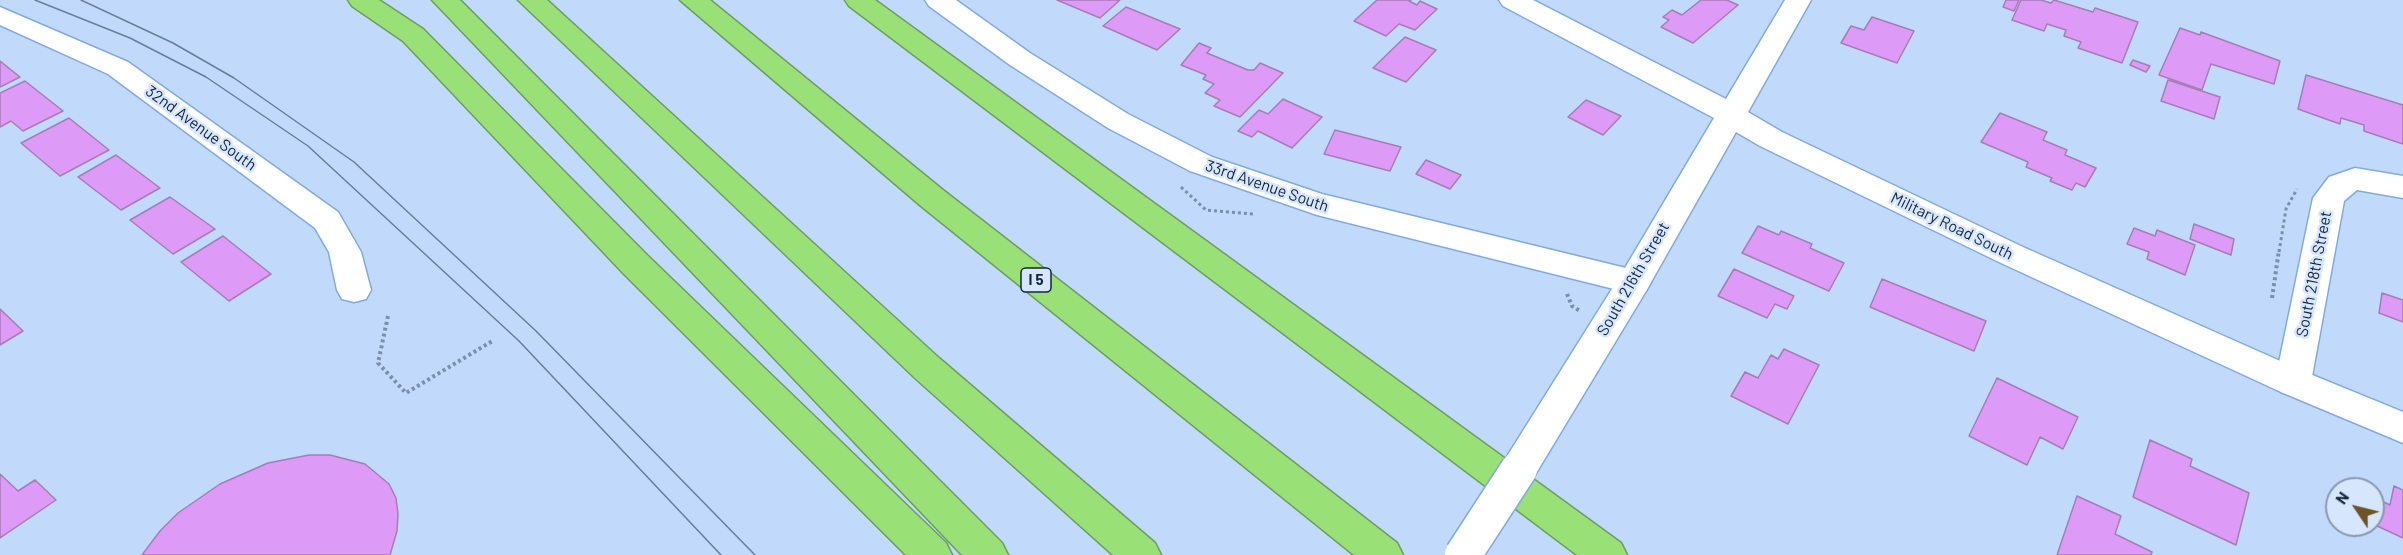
<!DOCTYPE html>
<style>
body{margin:0}
#map{position:relative;width:2403px;height:555px;overflow:hidden;background:#c1dafc;font-family:Barlow,sans-serif}
canvas{display:block}
.north{position:absolute;left:2325px;top:477px;width:60px;height:60px;box-sizing:border-box;background:#d6e6fd;border:2px solid #8999af;border-radius:50%;rotate:305deg;font-size:16px;font-weight:700;line-height:24px;text-align:center;color:#15253a}
.north::after{content:'';display:block;margin:auto;width:21px;height:27px;background:#6f5226;clip-path:polygon(50% 0,100% 100%,50% 72%,0 100%)}
</style>
<div id="map">
<canvas width="2403" height="555"></canvas>
<div class="north">N</div>
</div>
<script>
const c = document.querySelector('canvas').getContext('2d');
c.lineJoin = 'round';
function fillPath(path, color) { c.fillStyle = color; c.fill(path, 'evenodd'); }
const shape = rows => new Path2D(rows.map(r => 'M' + r).join(''));
function strokePath(path, color, width, dash) { c.strokeStyle = color; c.lineWidth = width; c.lineCap = dash ? 'butt' : 'round'; c.setLineDash(dash || []); c.stroke(path); }
function label(font, color, halo, rows, align = 'center') {
  c.font = font + ' Barlow,sans-serif'; c.lineWidth = 5; c.setLineDash([]); c.textBaseline = 'middle'; c.strokeStyle = halo; c.fillStyle = color; for (const [text, x, y, turn = 0] of rows) {
    c.save(); c.translate(x, y); c.rotate((+turn || 0) * Math.PI / 180); c.textAlign = isNaN(turn) ? turn : align; if (halo) c.strokeText(text, 0, 0); c.fillText(text, 0, 0); c.restore();
  }
}
const building = shape([
 [1057,0,1120,0,1100,18,1057,0],
 [1377,0,1411,0,1409,1,1417,5,1420,1,1437,9,1415,30,1399,24,1386,36,1354,21,1377,0],
 [1701,0,1727,0,1738,5,1693,43,1661,27,1669,20,1663,17,1672,10,1682,15,1701,0],
 [2006,0,2019,0,2014,11,2003,7,2006,0],
 [2021,0,2041,0,2051,3,2054,0,2093,12,2095,8,2138,22,2122,63,2078,48,2081,42,2064,36,2066,30,2047,24,2044,31,2012,20,2021,0],
 [1126,7,1180,29,1157,50,1103,26,1126,7],
 [1872,17,1914,31,1897,63,1841,43,1851,26,1864,30,1872,17],
 [2180,28,2200,35,2201,32,2280,61,2274,84,2211,64,2202,90,2159,75,2180,28],
 [1405,37,1436,50,1406,82,1373,68,1405,37],
 [1199,43,1211,48,1207,53,1248,70,1254,70,1260,63,1283,73,1240,117,1214,106,1220,100,1205,93,1214,84,1203,79,1206,75,1181,65,1199,43],
 [2133,60,2150,66,2146,72,2130,65,2133,60],
 [0,61,20,77,0,87,0,61],
 [2306,75,2403,105,2403,144,2364,131,2364,125,2341,118,2340,124,2298,109,2306,75],
 [2168,80,2220,97,2214,119,2161,101,2168,80],
 [25,81,63,111,23,131,11,121,0,127,0,93,25,81],
 [1283,99,1322,117,1292,148,1258,131,1252,137,1238,131,1259,110,1268,114,1283,99],
 [1586,100,1621,116,1603,135,1568,117,1586,100],
 [2000,113,2047,132,2043,140,2067,150,2065,155,2096,168,2085,187,2076,183,2072,190,2050,181,2052,178,2026,167,2028,162,1981,142,2000,113],
 [69,118,109,150,60,176,21,143,69,118],
 [1335,130,1401,147,1390,171,1324,154,1335,130],
 [116,155,160,188,121,210,78,177,116,155],
 [1426,160,1461,175,1450,189,1416,174,1426,160],
 [170,197,215,229,173,254,130,220,170,197],
 [2194,224,2234,239,2231,255,2190,239,2194,224],
 [1758,226,1779,235,1781,231,1812,244,1810,248,1844,263,1829,291,1742,253,1758,226],
 [2134,228,2155,236,2157,230,2195,245,2185,275,2147,259,2149,252,2127,244,2134,228],
 [223,236,271,274,229,301,181,262,223,236],
 [1734,269,1794,296,1787,309,1775,304,1767,318,1718,296,1734,269],
 [1882,279,1986,321,1974,351,1870,307,1882,279],
 [2382,293,2403,300,2403,322,2379,313,2382,293],
 [0,309,23,331,0,345,0,309],
 [1784,349,1819,365,1788,424,1731,396,1745,372,1758,378,1771,355,1778,359,1784,349],
 [1997,378,2078,417,2063,449,2040,437,2027,465,1969,436,1997,378],
 [2150,440,2192,459,2190,466,2249,493,2236,545,2133,497,2150,440],
 [309,455,330,455,365,464,389,484,396,498,398,514,397,531,390,555,142,555,160,531,178,513,220,484,268,463,309,455],
 [0,474,18,491,35,480,56,500,0,538,0,474],
 [2394,486,2403,490,2403,538,2373,524,2373,497,2390,505,2394,486],
 [2077,496,2121,516,2115,534,2152,552,2151,555,2057,555,2077,496]
]);
const pathFar1 = shape([
 [1181,187,1206,210,1254,214],
 [2279,252,2286,209,2297,189]
]);
const path = shape([
 [1567,294,1572,306,1580,311],
 [2272,298,2279,250],
 [388,316,378,363,406,393,494,340]
]);
const street = shape([
 [925,0,956,0,1030,53,1128,114,1212,157,1322,194,1634,270,1646,273,1651,282,1646,291,1634,294,1317,215,1190,171,1108,128,1010,65,929,6,925,0],
 [0,7,128,62,338,212,361,252,371,290,366,299,354,302,342,299,337,290,329,252,315,228,108,74,0,25,0,7],
 [2355,168,2403,176,2403,198,2357,190,2344,201,2311,382,2305,392,2293,396,2281,392,2275,382,2313,198,2329,177,2355,168]
]);
const secondary = shape([
 [1499,0,1533,0,1726,99,1785,0,1811,0,1748,112,1782,132,2023,247,2305,372,2403,412,2403,443,2281,392,2001,263,1760,146,1736,132,1646,291,1532,480,1519,485,1506,480,1500,469,1506,458,1622,273,1714,118,1503,6,1499,0]
]);
const highway = shape([
 [348,0,379,0,423,29,647,255,946,543,952,555,906,555,623,273,403,41,352,6,348,0],
 [432,0,460,0,1002,543,1008,555,962,555,432,0],
 [518,0,547,0,939,358,1155,543,1161,555,1113,555,915,378,518,0],
 [680,0,710,0,943,190,1397,543,1403,555,1354,555,921,206,680,0],
 [845,0,875,0,1621,543,1627,555,1577,555,849,6,845,0]
]);
const tram = shape([
 [35,0,130,38,206,77,308,146,519,341,721,555],
 [81,0,173,43,234,78,354,162,536,331,755,555]
]);
const secondaryBridge = shape([
 [1463,555,1519,469]
]);
const shields = [
 [1036,280,30]
];
const shieldNames = [
 ["I 5",1036,280]
];
const streetNames = [
 ["32nd Avenue South",201,128,36],
 ["33rd Avenue South",1267,186,19],
 ["Military Road South",1952,226,26],
 ["South 218th Street",2314,274,-79],
 ["South 216th Street",1633,279,-60]
];
fillPath(building, '#dd9bf7');
strokePath(building, '#a57eb5', 1.5);
strokePath(street, '#82aae0', 3);
strokePath(secondary, '#82aae0', 3);
strokePath(highway, '#6b9f62', 3);
strokePath(pathFar1, '#798fab', 3, [3, 3]);
strokePath(path, '#798fab', 4, [3, 3]);
fillPath(street, '#fff');
fillPath(secondary, '#fff');
fillPath(highway, '#99e077');
strokePath(tram, '#687d98', 1.5);
strokePath(secondaryBridge, '#82aae0', 39, []);
strokePath(secondaryBridge, '#fff', 36);
for (const [x, y, w] of shields) { const box = new Path2D(); box.roundRect(x - w / 2, y - 12, w, 24, 4.5); c.fillStyle = '#d6e6fd'; c.fill(box); strokePath(box, '#15253a', 1.5); }
label('bold 15px', '#15253a', null, shieldNames);
label('16px', '#15253a', '#d6e6fd', streetNames);
</script>
